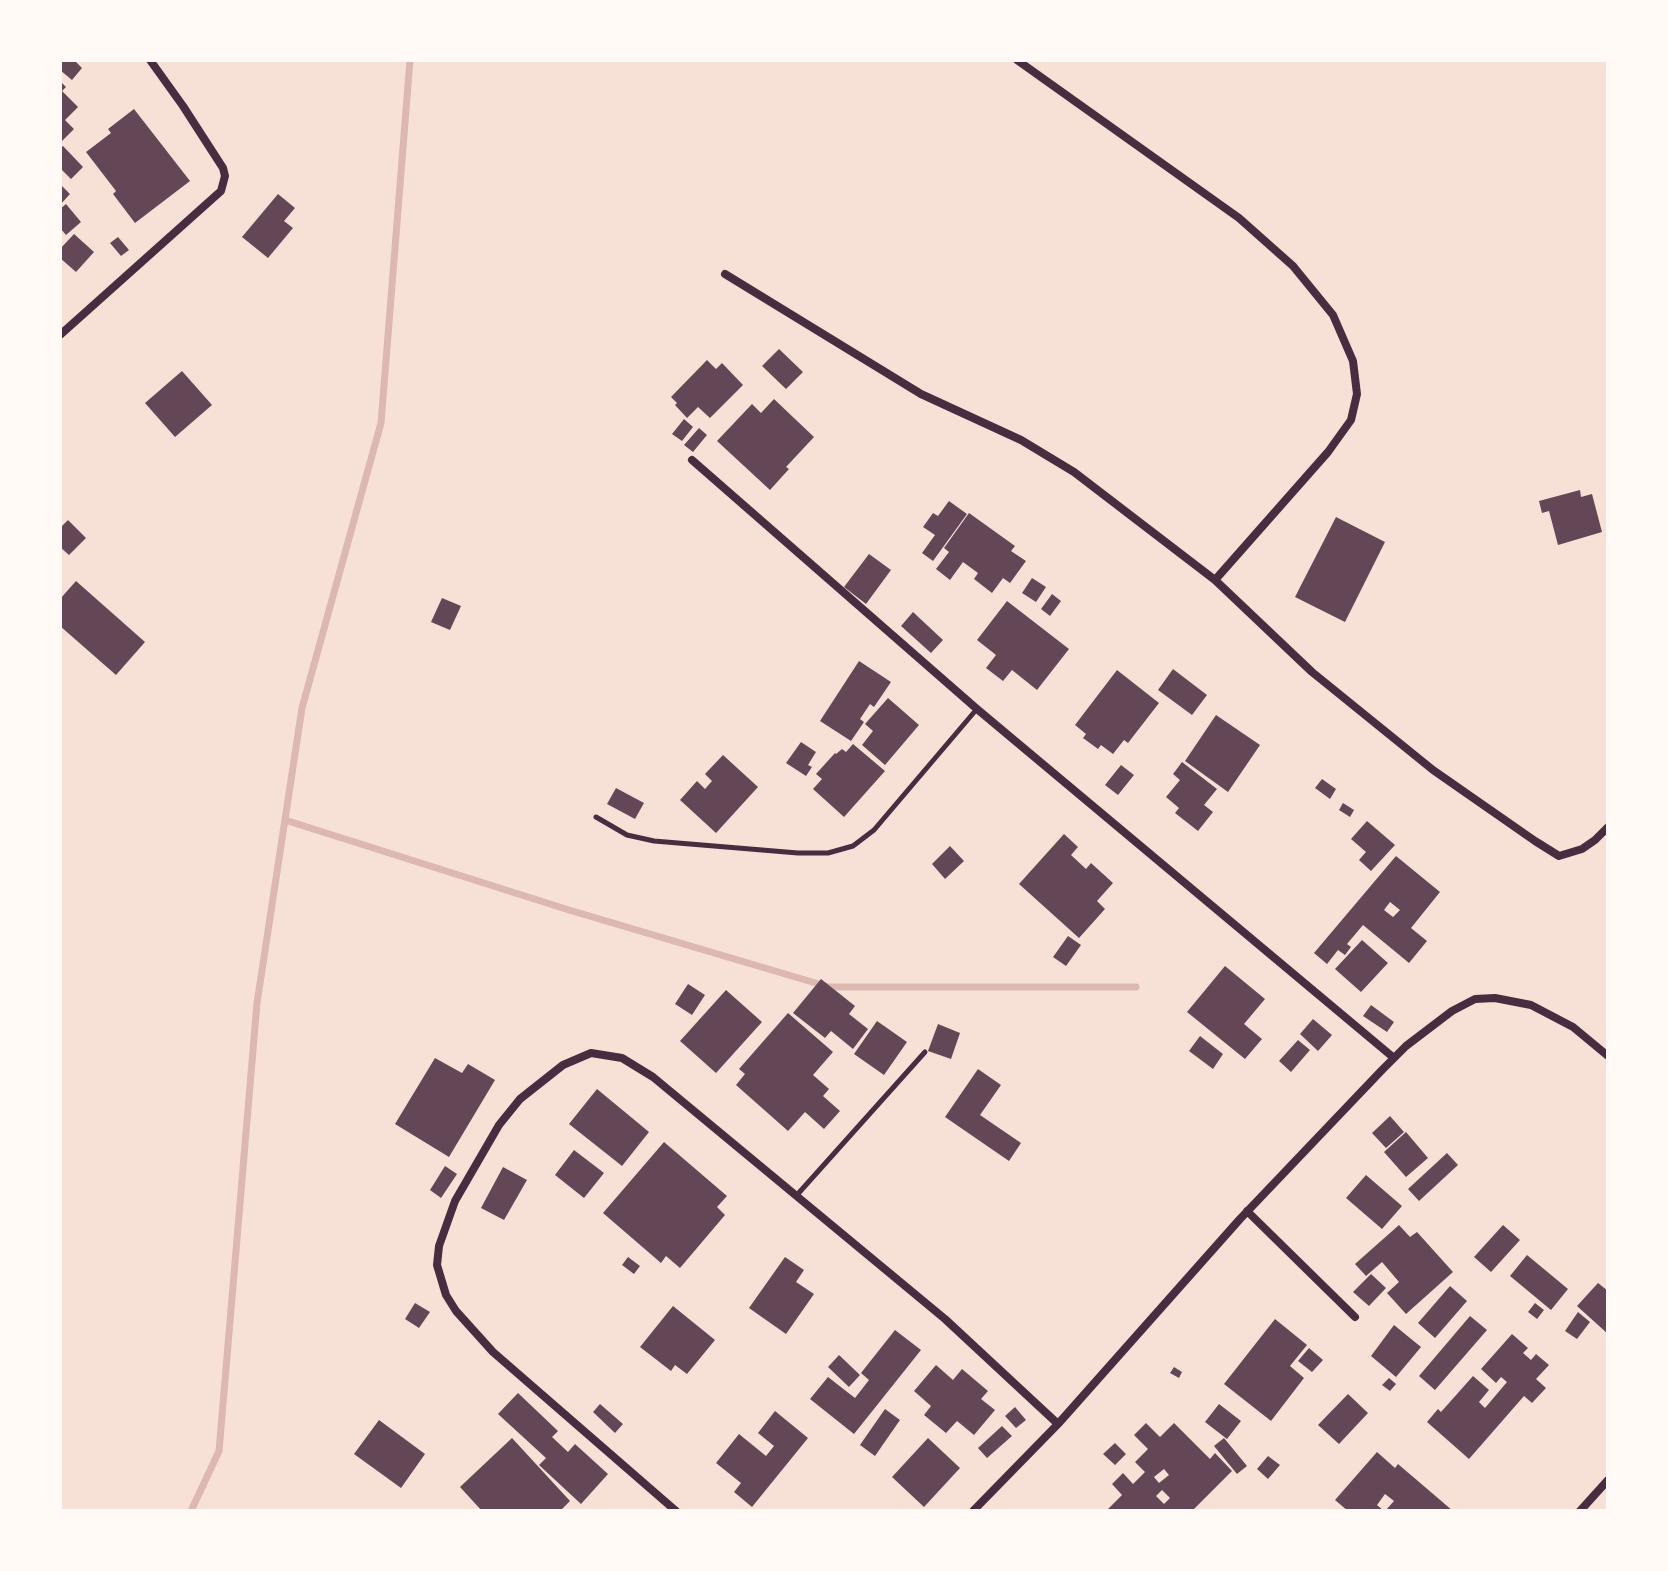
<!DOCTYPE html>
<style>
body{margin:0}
#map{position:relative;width:1668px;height:1571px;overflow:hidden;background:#f7e1d7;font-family:Jost,sans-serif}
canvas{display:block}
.frame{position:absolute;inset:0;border:62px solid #fffaf5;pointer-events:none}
</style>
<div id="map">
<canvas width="1668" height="1571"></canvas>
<div class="frame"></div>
</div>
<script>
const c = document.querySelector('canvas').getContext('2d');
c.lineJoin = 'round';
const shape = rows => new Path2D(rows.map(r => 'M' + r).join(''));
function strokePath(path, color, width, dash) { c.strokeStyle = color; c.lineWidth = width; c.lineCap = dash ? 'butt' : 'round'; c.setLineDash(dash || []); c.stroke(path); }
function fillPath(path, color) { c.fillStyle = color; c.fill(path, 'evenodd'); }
const stream = shape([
 [285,820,569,910,829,987,1136,987],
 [191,1511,219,1451,257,1003,302,708,381,423,410,60]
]);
const building = shape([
 [62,60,74,60,82,68,72,80,60,70],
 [60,81,66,87,62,91,78,107,65,120,74,129,60,143],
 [134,109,190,181,135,223,113,194,116,191,86,152,111,133,108,129],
 [63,146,83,167,71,179,60,168,60,148],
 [60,184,70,194,60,205],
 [278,194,295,208,284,221,293,228,268,258,242,237],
 [66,204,81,222,66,235,60,228,60,209],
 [74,234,94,252,76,272,60,258,60,249],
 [118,237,129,250,121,256,110,243],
 [779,349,803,372,786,389,762,366],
 [707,360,716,369,722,363,743,385,710,418,698,407,687,418,675,405,677,403,671,397],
 [182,371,212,405,175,437,145,403],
 [774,399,814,437,786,467,789,469,770,490,717,441,752,404,761,413],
 [684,419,693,427,682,441,672,434],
 [699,428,707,435,693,452,684,445],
 [1580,490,1581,497,1592,494,1602,532,1558,545,1549,511,1542,513,1539,501],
 [949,501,967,514,933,561,922,553,935,535,923,527,933,513,938,516],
 [969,513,1015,546,1011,551,1026,561,1010,583,1003,578,992,593,974,579,978,573,963,562,950,580,936,569,949,552,944,548],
 [1336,517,1385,542,1345,622,1295,597],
 [68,520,86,538,69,555,60,547,60,528],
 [869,554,891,570,866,604,844,587],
 [1032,578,1046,587,1036,602,1022,593],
 [76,581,145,642,116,675,60,626,60,599],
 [1052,594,1061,601,1050,616,1041,609],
 [442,598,461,606,450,630,431,622],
 [1007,601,1069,649,1037,690,1012,670,1003,681,986,668,996,655,977,640],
 [913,612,943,640,931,653,901,626],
 [859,661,891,682,874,707,870,704,860,719,864,722,851,741,820,721],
 [1173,669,1207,695,1192,715,1158,690],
 [1117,670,1159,703,1128,743,1124,740,1113,754,1101,745,1098,749,1083,738,1086,734,1075,725],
 [888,698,919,725,885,765,862,745,873,731,865,724],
 [1216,715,1260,745,1228,792,1185,761],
 [801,742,816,752,808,765,812,767,806,776,786,763],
 [853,744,885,771,844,817,813,789,822,779,816,774,835,753,836,754,842,749,846,752],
 [723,755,758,787,716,833,680,800,697,781,705,789,712,781,705,774],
 [1182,762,1217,789,1204,805,1213,812,1198,831,1175,813,1179,808,1166,797,1180,780,1173,774],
 [1121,765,1134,775,1118,795,1105,785],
 [1322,779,1336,789,1330,799,1315,788],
 [616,788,644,803,635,819,607,804],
 [1343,803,1354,810,1350,817,1339,810],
 [1367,821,1395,845,1371,871,1359,860,1366,852,1351,839],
 [1064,834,1078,847,1071,855,1086,869,1091,863,1113,883,1097,901,1105,909,1079,938,1019,884],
 [950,846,964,861,945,879,932,864],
 [1396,856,1440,892,1411,928,1427,941,1409,963,1363,925,1347,944,1351,947,1345,955,1338,950,1327,964,1314,953],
 [1390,902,1400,910,1393,917,1384,910],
 [1068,936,1081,945,1066,966,1053,957],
 [1362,940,1388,963,1361,992,1335,969],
 [1225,966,1265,999,1244,1024,1262,1039,1245,1059,1187,1012],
 [821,979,855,1006,849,1014,868,1029,853,1049,831,1031,825,1038,793,1013],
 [688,984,705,995,692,1015,675,1004],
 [726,990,762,1022,716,1073,680,1041],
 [1371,1005,1394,1022,1387,1032,1363,1016],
 [788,1013,833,1052,813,1075,829,1089,823,1096,840,1111,824,1129,805,1112,788,1131,736,1085,745,1074,739,1069],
 [1313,1019,1332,1035,1318,1051,1300,1034],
 [877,1021,907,1042,884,1075,854,1054],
 [938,1024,960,1033,951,1059,928,1051],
 [1200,1036,1223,1054,1213,1069,1189,1051],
 [1298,1040,1310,1050,1291,1072,1279,1061],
 [435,1058,462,1073,468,1064,495,1080,449,1157,395,1124],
 [978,1069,1001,1085,980,1115,1021,1143,1009,1161,945,1117],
 [597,1089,649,1132,622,1166,569,1124],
 [1390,1116,1404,1132,1386,1148,1372,1133],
 [1406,1132,1428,1158,1406,1177,1384,1152],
 [664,1142,727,1196,717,1207,725,1215,680,1268,666,1256,661,1263,603,1213],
 [574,1150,604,1173,584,1198,555,1175],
 [1447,1153,1458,1165,1419,1201,1408,1189],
 [445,1166,457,1174,441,1198,430,1190],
 [503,1167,527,1180,504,1220,481,1208],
 [1366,1175,1402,1206,1382,1229,1346,1198],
 [1399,1225,1410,1237,1417,1232,1453,1272,1406,1314,1387,1293,1399,1282,1382,1262,1366,1276,1355,1264],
 [1503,1225,1520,1240,1491,1272,1474,1257],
 [1527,1255,1568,1289,1551,1310,1510,1276],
 [628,1257,640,1266,634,1274,622,1265],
 [785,1257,804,1270,796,1282,814,1294,786,1334,749,1308],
 [1371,1274,1386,1288,1369,1306,1353,1292],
 [1598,1283,1608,1291,1608,1334,1577,1306],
 [1450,1286,1467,1301,1435,1338,1418,1323],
 [415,1303,430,1312,419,1328,405,1319],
 [1535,1303,1544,1310,1537,1319,1528,1312],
 [673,1306,715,1340,687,1374,675,1365,671,1371,640,1347],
 [1578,1312,1590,1322,1577,1339,1565,1331],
 [1470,1316,1487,1330,1435,1390,1419,1376],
 [1275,1319,1307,1345,1290,1366,1304,1378,1271,1421,1224,1384],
 [1394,1325,1421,1347,1396,1377,1371,1356],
 [895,1330,921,1350,854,1434,810,1399,828,1377,855,1398,869,1380,861,1373],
 [1512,1334,1528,1348,1523,1353,1531,1360,1536,1354,1549,1365,1536,1379,1546,1388,1532,1403,1524,1396,1469,1459,1427,1422,1438,1409,1441,1412,1473,1376,1489,1390,1479,1402,1485,1408,1507,1382,1501,1377,1496,1383,1481,1369],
 [1309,1348,1323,1360,1312,1372,1298,1361],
 [839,1355,860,1375,849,1387,828,1367],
 [936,1365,953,1380,962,1369,988,1391,981,1399,995,1410,974,1435,957,1421,946,1433,924,1415,931,1406,914,1391],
 [1174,1367,1182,1372,1179,1378,1170,1373],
 [1389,1378,1396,1384,1390,1391,1382,1385],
 [518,1393,558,1431,552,1437,568,1452,575,1444,608,1474,581,1504,539,1465,546,1458,498,1414],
 [1348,1394,1368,1413,1339,1444,1318,1425],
 [600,1404,623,1424,615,1433,593,1412],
 [1219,1404,1241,1421,1227,1439,1205,1422],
 [1015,1407,1026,1420,1016,1428,1005,1416],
 [885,1409,900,1420,875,1456,860,1445],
 [775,1411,808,1438,752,1507,734,1492,741,1483,716,1463,739,1434,766,1456,774,1446,758,1433],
 [379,1420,425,1454,401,1488,354,1454],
 [1146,1423,1160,1437,1174,1423,1210,1459,1215,1453,1232,1471,1192,1511,1108,1509,1122,1495,1112,1484,1123,1473,1133,1484,1145,1472,1135,1462,1148,1449,1134,1435],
 [1164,1469,1169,1475,1159,1483,1154,1477],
 [1162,1490,1170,1498,1164,1504,1156,1496],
 [1002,1426,1012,1436,987,1458,978,1448],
 [512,1438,570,1501,560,1511,482,1511,460,1487],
 [928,1438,960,1468,924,1507,892,1477],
 [1224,1438,1247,1466,1237,1474,1214,1446],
 [1115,1443,1126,1454,1115,1465,1103,1454],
 [1377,1452,1395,1468,1398,1464,1453,1511,1385,1511,1394,1501,1385,1494,1377,1505,1384,1511,1348,1511,1335,1500],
 [1268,1456,1280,1465,1268,1479,1257,1469]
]);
const service = shape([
 [596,817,627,835,654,841,798,853,828,853,853,846,874,830,976,710],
 [796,1196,925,1052]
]);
const minor = shape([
 [1017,60,1239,218,1293,266,1333,315,1353,361,1357,394,1351,420,1328,452,1215,580],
 [725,274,921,394,1021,440,1074,472,1215,580,1312,672,1433,770,1535,841,1559,856,1582,849,1595,840,1608,827],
 [60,335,221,191,225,176,223,168,183,106,150,60],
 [692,460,977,709,1394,1058],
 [1247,1211,1355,1317],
 [676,1511,493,1352,456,1311,446,1295,437,1265,439,1246,455,1201,499,1125,520,1099,563,1065,591,1053,622,1058,653,1077,945,1319,1058,1424],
 [973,1511,1058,1424,1240,1219,1382,1070,1406,1046,1452,1011,1475,999,1495,998,1531,1005,1573,1027,1608,1056],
 [1580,1511,1608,1480]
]);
strokePath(stream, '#dcb8b0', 7);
fillPath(building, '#644757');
strokePath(service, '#4a2c40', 5);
strokePath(minor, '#4a2c40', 8);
</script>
